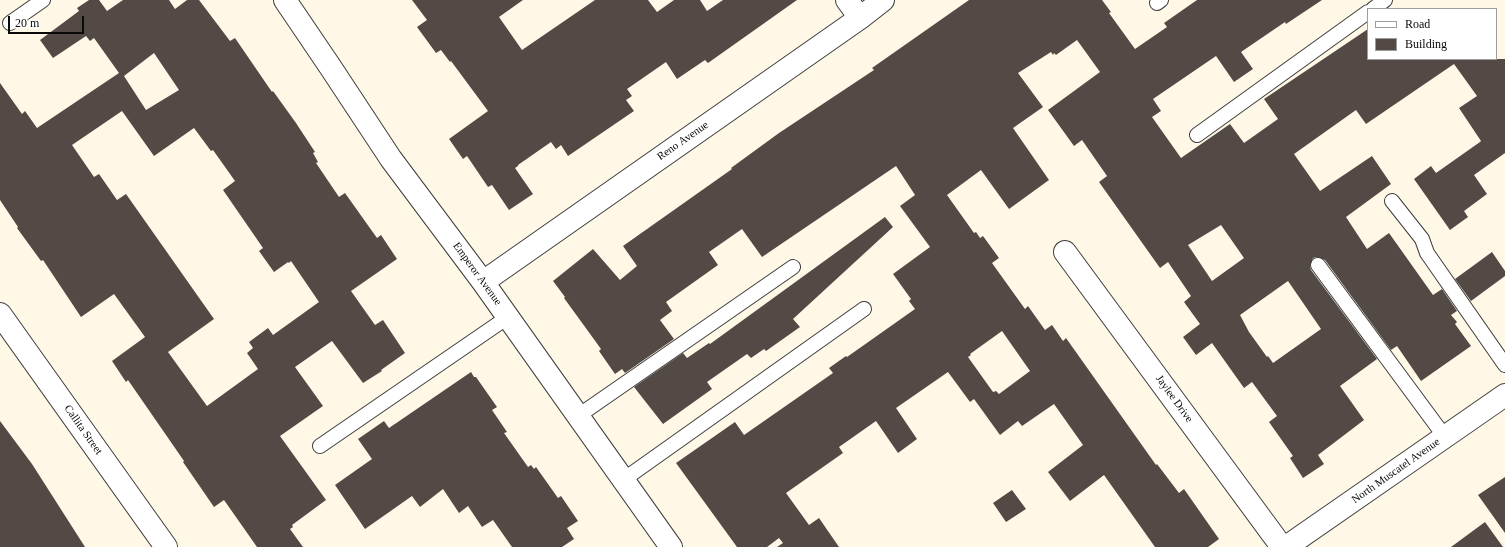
<!DOCTYPE html>
<style>
body{margin:0}
#map{position:relative;width:1505px;height:547px;overflow:hidden;background:#fff8e6;font-family:Georgia,serif}
canvas{display:block}
.legend{position:absolute;left:1367px;top:8px;width:130px;height:52px;box-sizing:border-box;background:#fff;border:1px solid #9d9d9d;margin:0;padding:5px 7px;list-style:none;font-size:12px;color:#0a0a0a}
.legend li{display:flex;align-items:center;gap:8px;height:20px}
.legend b{width:20px;border:1px solid #9d9d9d}
.scale{position:absolute;left:8px;top:16px;width:76px;height:18px;box-sizing:border-box;border:2px solid #0a0a0a;border-top:0;padding-left:5px;font-size:12px;line-height:14px;white-space:nowrap;color:#0a0a0a;-webkit-text-stroke:3px #fff;paint-order:stroke}
</style>
<div id="map">
<canvas width="1505" height="547"></canvas>
<ul class="legend">
<li><b style="height:5px;background:#fff"></b>Road</li>
<li><b style="height:11px;background:#534a46"></b>Building</li>
</ul>
<div class="scale">20 m</div>
</div>
<script>
const c = document.querySelector('canvas').getContext('2d');
c.lineJoin = 'round';
function fillPath(path, color) { c.fillStyle = color; c.fill(path, 'evenodd'); }
const shape = rows => new Path2D(rows.map(r => 'M' + r).join(''));
function strokePath(path, color, width, dash) { c.strokeStyle = color; c.lineWidth = width; c.lineCap = dash ? 'butt' : 'round'; c.setLineDash(dash || []); c.stroke(path); }
function label(font, color, halo, rows, align = 'center') {
  c.font = font + ' Georgia,serif'; c.lineWidth = 4; c.setLineDash([]); c.textBaseline = 'middle'; c.strokeStyle = halo; c.fillStyle = color; for (const [text, x, y, turn = 0] of rows) {
    c.save(); c.translate(x, y); c.rotate((+turn || 0) * Math.PI / 180); c.textAlign = isNaN(turn) ? turn : align; if (halo) c.strokeText(text, 0, 0); c.fillText(text, 0, 0); c.restore();
  }
}
const building = shape([
 [89,0,99,0,107,11,123,0,169,0,175,9,187,0,199,0,230,41,235,38,272,92,273,91,296,123,315,152,313,153,318,162,316,163,339,197,345,193,377,238,381,235,397,259,351,291,375,325,383,320,405,353,381,370,382,371,363,383,332,341,295,367,323,406,280,436,326,500,292,525,293,527,290,529,303,547,257,547,224,500,214,507,183,462,184,461,128,380,126,382,112,361,145,337,114,294,81,317,43,260,41,261,17,228,18,227,0,200,0,83,22,114,25,111,37,128,119,73,94,38,90,41,86,36,53,58,40,40,79,11,77,8],
 [154,53,179,90,146,110,124,76],
 [122,111,154,156,194,128,211,151,213,150,235,181,223,190,263,248,259,251,274,272,288,262,289,263,291,261,319,302,273,335,268,328,249,342,253,348,247,353,258,369,207,406,168,352,214,319,126,194,117,200,99,174,94,177,72,145],
 [412,0,523,0,499,17,522,50,595,0,648,0,657,12,674,0,700,0,707,11,723,0,797,0,708,63,705,60,677,79,666,62,627,89,632,96,626,100,634,111,568,156,561,145,556,149,551,142,518,165,518,166,515,168,533,194,509,210,492,185,488,187,467,156,463,159,449,139,488,111,451,61,450,62,441,50,436,53,417,27,427,20],
 [969,0,1102,0,1111,12,1109,13,1135,49,1167,27,1164,23,1197,0,1322,0,1286,24,1285,22,1241,52,1253,69,1234,82,1216,56,1153,99,1161,111,1152,117,1181,158,1230,124,1244,143,1278,119,1264,99,1368,29,1368,59,1505,59,1505,153,1474,175,1487,194,1464,211,1468,217,1450,230,1414,179,1431,166,1436,173,1480,142,1481,141,1459,108,1477,96,1454,64,1366,124,1356,110,1294,154,1320,191,1372,156,1391,184,1346,217,1367,249,1389,233,1433,295,1442,289,1457,311,1451,315,1457,322,1455,324,1471,346,1421,381,1397,346,1391,350,1325,260,1317,257,1313,258,1310,266,1311,270,1377,359,1340,386,1364,420,1318,455,1324,464,1303,478,1290,458,1293,456,1269,422,1277,416,1252,382,1244,388,1212,343,1196,355,1183,337,1200,324,1184,302,1191,296,1168,262,1160,268,1099,182,1107,176,1082,140,1074,146,1048,110,1100,72,1077,40,1056,55,1054,53,1053,55,1051,52,1018,73,1043,107,1013,128,1049,180,1009,209,981,170,947,195,974,233,976,232,980,238,983,236,999,258,992,263,1025,309,1028,306,1045,330,1052,325,1063,341,1066,338,1156,465,1157,464,1179,493,1184,489,1219,539,1208,547,1155,547,1104,475,1070,501,1048,472,1083,445,1054,404,1022,426,1018,421,1000,435,974,399,970,402,948,372,896,408,917,439,898,453,876,421,839,447,843,453,786,493,809,525,819,518,839,547,777,547,783,543,779,538,767,547,737,547,676,463,735,422,744,435,833,373,829,368,846,356,847,357,915,309,909,301,911,299,893,274,930,247,900,206,915,195,896,166,762,257,742,229,709,252,718,265,666,302,672,311,660,320,674,339,625,373,622,369,615,374,599,351,601,349,564,298,565,297,553,281,593,249,620,280,637,266,623,246,732,169,731,168,779,133,874,70,872,68],
 [1221,225,1244,258,1212,281,1188,245],
 [1288,281,1321,329,1273,363,1268,356,1267,357,1249,332,1240,315],
 [1002,331,1030,371,999,394,996,391,993,392,968,357,971,355,970,354],
 [885,217,893,227,793,319,800,327,766,351,764,349,751,358,747,354,707,382,712,389,663,424,634,387,683,353,687,358,709,343,710,344],
 [1492,252,1505,271,1505,276,1471,301,1455,279],
 [471,372,474,377,476,377,497,407,492,410,507,432,504,433,528,467,531,465,534,469,536,467,558,498,561,496,578,521,567,528,574,539,562,547,512,547,493,520,482,527,468,506,459,513,443,489,420,507,412,496,365,529,335,485,372,459,358,439,384,421,389,428],
 [0,421,32,464,85,547,0,547],
 [1505,477,1505,533,1478,495],
 [1012,490,1026,509,1006,522,993,503],
 [1485,522,1503,547,1451,547]
]);
const service = shape([
 [1157,3,1161,0],
 [1373,9,1385,0],
 [10,23,43,0],
 [1197,135,1368,12],
 [1392,201,1422,239,1427,253,1505,365],
 [1318,265,1445,437],
 [578,416,793,267],
 [320,446,508,317],
 [623,480,864,309]
]);
const minor = shape([
 [285,0,331,68,391,159,483,282,671,547],
 [847,0,860,18],
 [1065,252,1282,547],
 [483,282,860,18,883,0],
 [0,314,166,547]
]);
const tertiary = shape([
 [1286,547,1505,395]
]);
const streetNames = [
 ["Reno Avenue",683,141,-35],
 ["Emperor Avenue",477,274,54],
 ["Jaylee Drive",1174,399,54],
 ["Callita Street",83,430,55],
 ["North Muscatel Avenue",1396,471,-35]
];
fillPath(building, '#534a46');
strokePath(service, '#3d3d3d', 16);
strokePath(minor, '#3d3d3d', 24);
strokePath(tertiary, '#3d3d3d', 24);
strokePath(service, '#fff', 14);
strokePath(minor, '#fff', 22);
strokePath(tertiary, '#fff', 22);
label('11px', '#0a0a0a', '#fff', streetNames);
</script>
